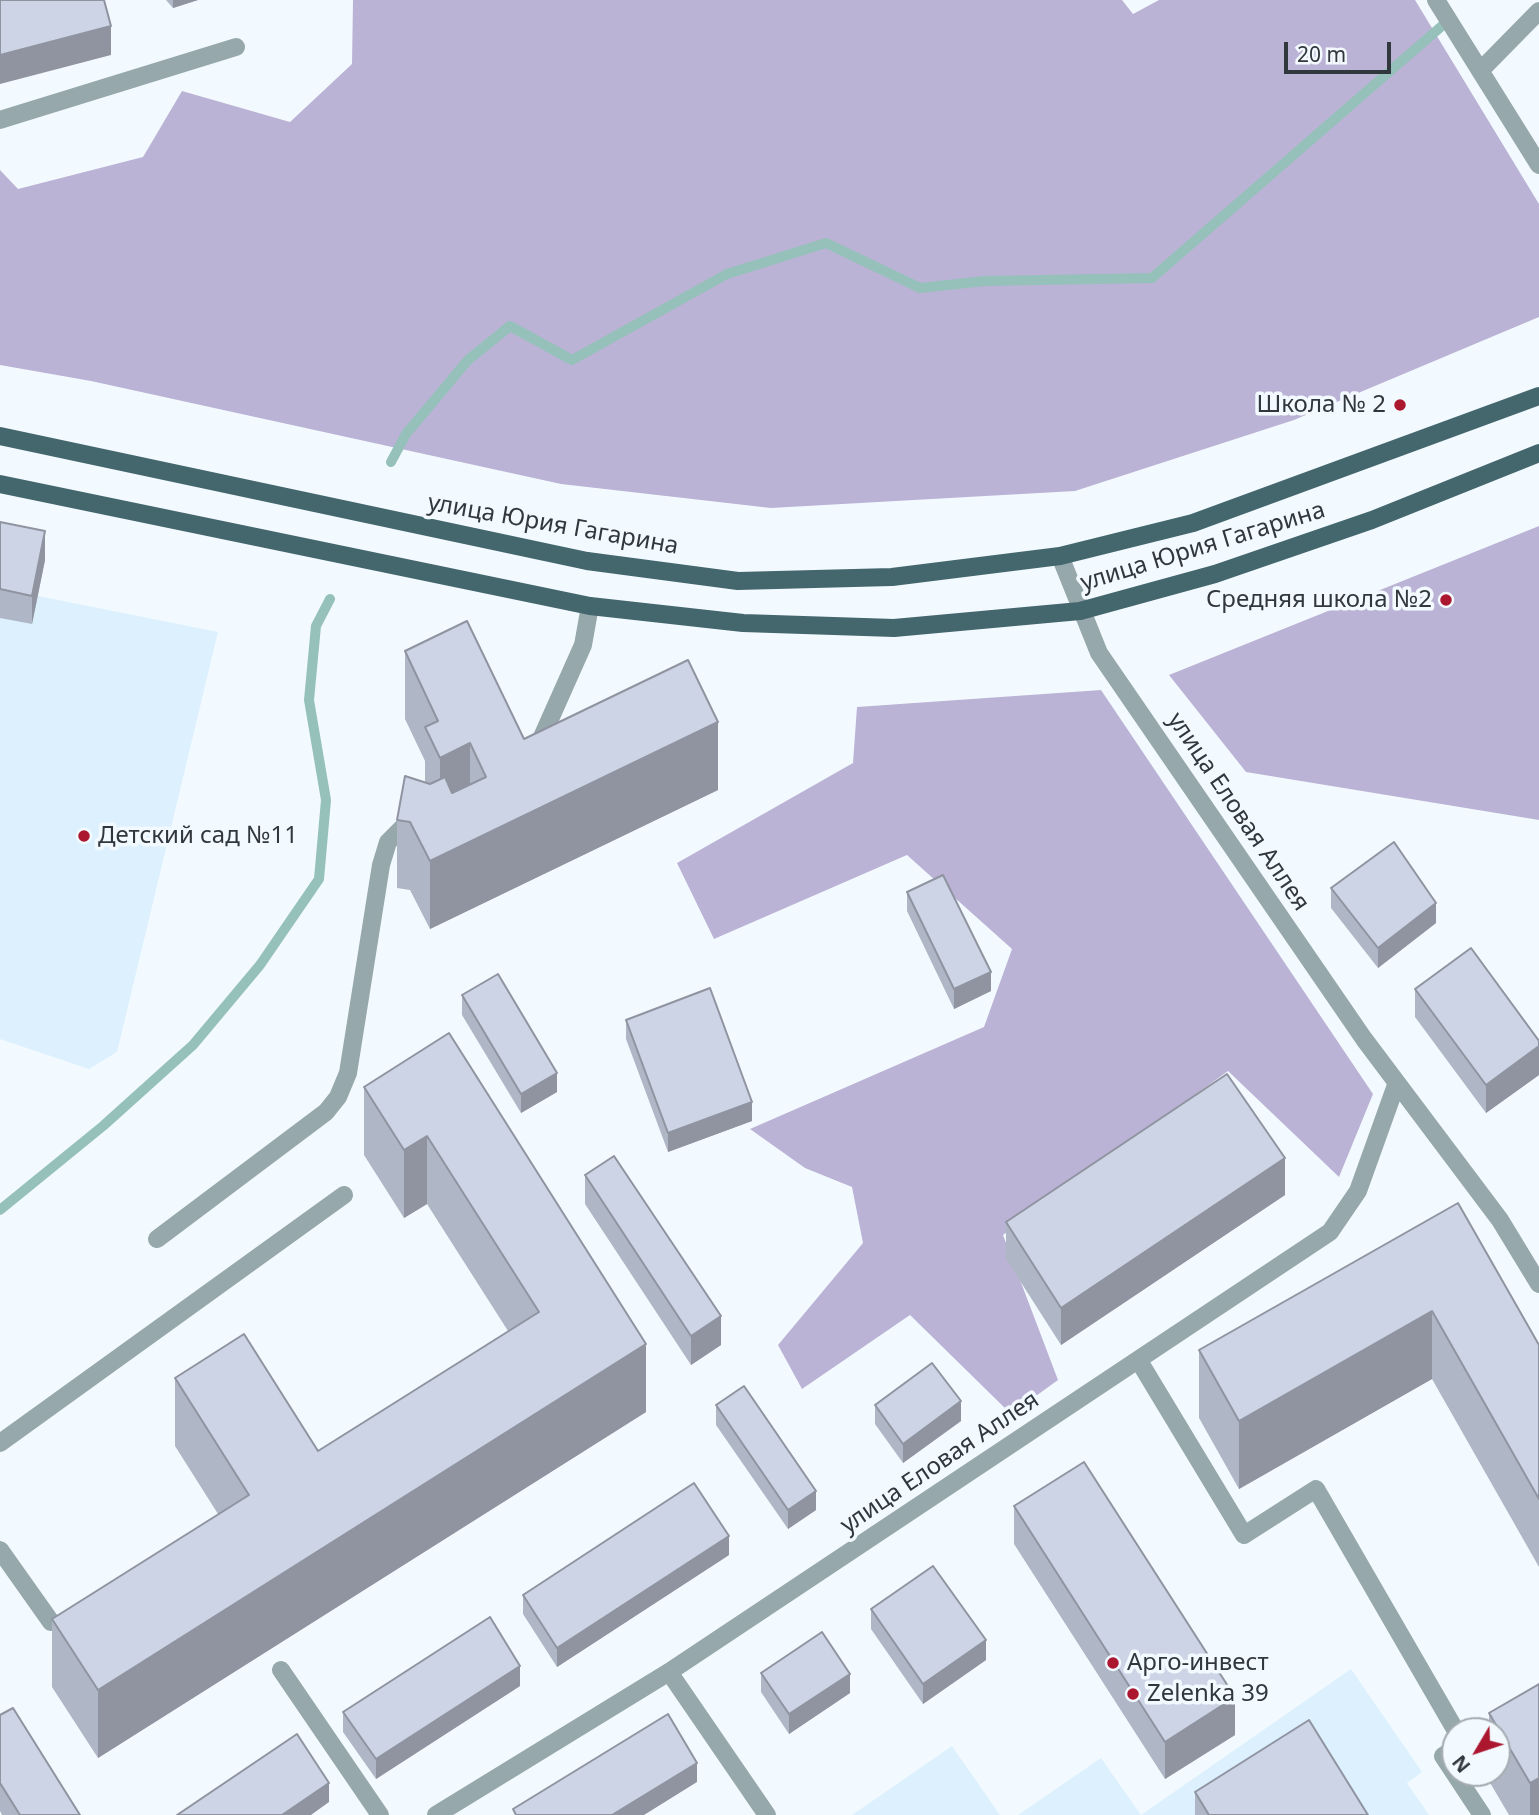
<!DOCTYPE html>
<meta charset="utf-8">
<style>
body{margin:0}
#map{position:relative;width:1539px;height:1815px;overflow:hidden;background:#f3faff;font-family:"Noto Sans",sans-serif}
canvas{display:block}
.north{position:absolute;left:1441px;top:1717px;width:70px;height:70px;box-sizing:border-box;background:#f3faff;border:2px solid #a5acb1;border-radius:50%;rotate:231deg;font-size:19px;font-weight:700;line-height:28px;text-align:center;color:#31383d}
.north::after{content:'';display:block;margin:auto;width:24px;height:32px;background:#ac1730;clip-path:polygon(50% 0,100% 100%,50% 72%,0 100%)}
.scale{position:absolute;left:1284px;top:42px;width:107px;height:32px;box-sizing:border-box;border:4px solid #31383d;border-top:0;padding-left:9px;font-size:21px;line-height:24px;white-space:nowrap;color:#31383d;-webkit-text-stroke:5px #f3faff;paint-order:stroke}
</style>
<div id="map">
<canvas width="1539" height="1815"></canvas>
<div class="north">N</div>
<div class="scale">20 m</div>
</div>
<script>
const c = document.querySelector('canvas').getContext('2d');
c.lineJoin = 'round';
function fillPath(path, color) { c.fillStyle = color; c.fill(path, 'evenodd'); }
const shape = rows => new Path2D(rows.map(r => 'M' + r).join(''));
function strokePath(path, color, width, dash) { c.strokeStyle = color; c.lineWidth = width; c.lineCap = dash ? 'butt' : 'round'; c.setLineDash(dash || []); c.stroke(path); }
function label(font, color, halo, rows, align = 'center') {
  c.font = font + ' "Noto Sans",sans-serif'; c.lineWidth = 7; c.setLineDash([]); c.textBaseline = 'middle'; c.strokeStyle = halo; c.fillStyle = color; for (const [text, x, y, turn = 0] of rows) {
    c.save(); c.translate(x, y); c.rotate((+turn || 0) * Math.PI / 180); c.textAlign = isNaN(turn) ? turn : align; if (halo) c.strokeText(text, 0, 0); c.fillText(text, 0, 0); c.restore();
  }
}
const built = shape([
 [0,550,45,560,38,596,218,632,117,1052,89,1069,0,1039],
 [1351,1669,1422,1772,1407,1783,1429,1815,1018,1815,1101,1758,1141,1815],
 [952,1746,1000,1815,852,1815]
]);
const forest = shape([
 [353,0,1122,0,1133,14,1159,0,1415,0,1539,204,1539,317,1294,420,1075,491,771,508,561,484,91,381,0,365,0,170,18,189,143,157,182,91,290,122,352,64],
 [1539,526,1539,820,1246,772,1169,675],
 [1101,690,1373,1094,1339,1177,1228,1071,1003,1235,1058,1380,1011,1414,910,1315,802,1389,778,1345,863,1243,852,1187,805,1168,750,1129,984,1027,1012,949,907,855,714,939,677,863,853,763,857,707]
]);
const stream = shape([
 [391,462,406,434,468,360,510,326,572,360,727,274,826,243,920,288,985,281,1152,278,1443,25],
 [0,1210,103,1126,193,1045,260,965,319,879,326,800,309,700,316,626,330,599]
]);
const minor = shape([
 [1436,0,1539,165],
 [1480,71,1539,11],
 [0,120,236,47],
 [1060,556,1099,653,1364,1039,1500,1220,1539,1284],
 [538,746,583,645,590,606],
 [157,1239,326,1112,338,1097,348,1073,381,865,388,842,401,829,414,822],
 [1139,1361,1244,1535,1316,1489,1456,1731],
 [0,1443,344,1195],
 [0,1550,51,1622],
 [281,1670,380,1815],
 [669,1672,767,1815],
 [1455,1748,1443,1756,1482,1815],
 [436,1815,669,1672,1330,1232,1358,1191,1396,1085]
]);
const major = shape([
 [0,436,587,561,738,581,892,577,1060,556,1193,523,1539,396],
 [0,484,590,606,743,623,894,628,1080,611,1215,574,1372,520,1539,453]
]);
const wall = shape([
 [166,0,198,0,173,8],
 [0,522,45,560,32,624,0,618],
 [405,651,524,739,718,790,430,929,410,890,397,888,397,820,425,782,425,761,405,719],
 [1331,888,1436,923,1378,968,1331,908],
 [907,892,991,991,954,1009,907,911],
 [1415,989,1539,1041,1539,1075,1486,1113,1415,1017],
 [462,995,557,1092,521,1113,462,1015],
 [626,1020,752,1121,668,1152,626,1039],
 [449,1033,646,1412,98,1758,52,1687,52,1619,218,1514,175,1446,175,1378,318,1451,508,1331,427,1204,404,1218,364,1155,364,1087],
 [585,1175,721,1345,691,1365,585,1204],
 [1285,1195,1061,1345,1006,1259,1006,1222],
 [1458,1203,1539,1345,1539,1567,1432,1379,1239,1489,1199,1418,1199,1350],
 [716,1405,816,1510,788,1529,716,1425],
 [875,1405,961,1421,903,1463,875,1424],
 [1014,1506,1235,1735,1165,1779,1014,1544],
 [729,1555,557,1667,523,1614,523,1595],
 [871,1609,986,1660,923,1704,871,1629],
 [761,1673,850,1693,789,1734,761,1692],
 [1539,1684,1539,1815,1509,1815,1489,1781,1489,1773,1497,1773,1497,1731,1489,1731,1489,1713],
 [520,1686,376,1779,343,1732,343,1712],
 [0,1715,80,1815,2,1815,0,1811],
 [1195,1792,1368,1815,1195,1815]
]);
const shadedWall = shape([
 [173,0,198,0,173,8],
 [111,26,111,55,0,84,0,55],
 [45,531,45,560,32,624,32,596],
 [718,722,718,790,430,929,430,861],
 [470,743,470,811,440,826,440,758],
 [1436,903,1436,923,1378,968,1378,948],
 [991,972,991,991,954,1009,954,989],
 [1539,1046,1539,1075,1486,1113,1486,1085],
 [557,1073,557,1092,521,1113,521,1094],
 [752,1102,752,1121,668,1152,668,1133],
 [427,1136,427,1204,404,1218,404,1150],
 [1285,1158,1285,1195,1061,1345,1061,1308],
 [1432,1311,1432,1379,1239,1489,1239,1421],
 [721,1316,721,1345,691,1365,691,1336],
 [646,1344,646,1412,98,1758,98,1690],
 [961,1401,961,1421,903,1463,903,1444],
 [816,1491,816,1510,788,1529,788,1510],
 [729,1536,729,1555,557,1667,557,1648],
 [986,1640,986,1660,923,1704,923,1684],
 [520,1666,520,1686,376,1779,376,1759],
 [850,1674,850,1693,789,1734,789,1714],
 [1235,1697,1235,1735,1165,1779,1165,1742],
 [697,1763,697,1782,644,1815,612,1815],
 [1539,1778,1539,1815,1530,1815,1530,1783],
 [329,1783,329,1802,311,1815,282,1815]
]);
const building = shape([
 [0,0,104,0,111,26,0,55,0,0],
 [0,522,45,531,32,596,0,589,0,522],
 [467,621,524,739,688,660,718,722,430,861,410,822,397,820,405,776,430,784,445,777,452,793,486,777,470,743,440,758,425,727,438,721,405,651,467,621],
 [1394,842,1436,903,1378,948,1331,888,1394,842],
 [943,875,991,972,954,989,907,892,943,875],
 [1471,948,1539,1041,1539,1046,1486,1085,1415,989,1471,948],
 [498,974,557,1073,521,1094,462,995,498,974],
 [710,988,752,1102,668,1133,626,1020,710,988],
 [449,1033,646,1344,98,1690,52,1619,249,1495,175,1378,244,1334,318,1451,539,1312,427,1136,404,1150,364,1087,449,1033],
 [1227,1074,1285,1158,1061,1308,1006,1222,1227,1074],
 [614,1156,721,1316,691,1336,585,1175,614,1156],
 [1458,1203,1539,1345,1539,1499,1432,1311,1239,1421,1199,1350,1458,1203],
 [932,1363,961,1401,903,1444,875,1405,932,1363],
 [744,1386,816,1491,788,1510,716,1405,744,1386],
 [1084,1462,1235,1697,1165,1742,1014,1506,1084,1462],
 [694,1483,729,1536,557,1648,523,1595,694,1483],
 [933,1566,986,1640,923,1684,871,1609,933,1566],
 [490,1617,520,1666,376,1759,343,1712,490,1617],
 [822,1632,850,1674,789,1714,761,1673,822,1632],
 [1539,1684,1539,1778,1530,1783,1489,1713,1539,1684],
 [13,1708,80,1815,20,1815,0,1783,0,1715,13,1708],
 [668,1714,697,1763,612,1815,516,1815,513,1809,668,1714],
 [1309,1720,1368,1815,1209,1815,1195,1792,1309,1720],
 [297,1734,329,1783,282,1815,177,1815,297,1734]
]);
const markers = [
 [1400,405,7,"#ac1730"],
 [1446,600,7,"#ac1730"],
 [84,836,7,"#ac1730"],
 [1113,1663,7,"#ac1730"],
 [1133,1694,7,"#ac1730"]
];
const poiNames = [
 ["Школа № 2",1386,405,"right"],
 ["Средняя школа №2",1432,600,"right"],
 ["Детский сад №11",98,836],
 ["Арго-инвест",1127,1663],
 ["Zelenka 39",1147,1694]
];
const streetNames = [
 ["улица Юрия Гагарина",553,525,10],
 ["улица Юрия Гагарина",1203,547,-17],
 ["улица Еловая Аллея",1238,812,56],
 ["улица Еловая Аллея",940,1463,-34]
];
fillPath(built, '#dcf0fe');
fillPath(forest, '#bbb3d5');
strokePath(stream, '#95c1ba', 10);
strokePath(minor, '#96a8ac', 18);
strokePath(major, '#44666d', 18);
fillPath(wall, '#afb6c5');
fillPath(shadedWall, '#8f94a0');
fillPath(building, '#ccd4e5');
strokePath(building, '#8f94a0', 2);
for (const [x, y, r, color] of markers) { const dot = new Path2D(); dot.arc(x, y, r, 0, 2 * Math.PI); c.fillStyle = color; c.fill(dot); strokePath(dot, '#f3faff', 2.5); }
label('24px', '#31383d', '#f3faff', poiNames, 'left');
label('24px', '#31383d', '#f3faff', streetNames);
</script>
